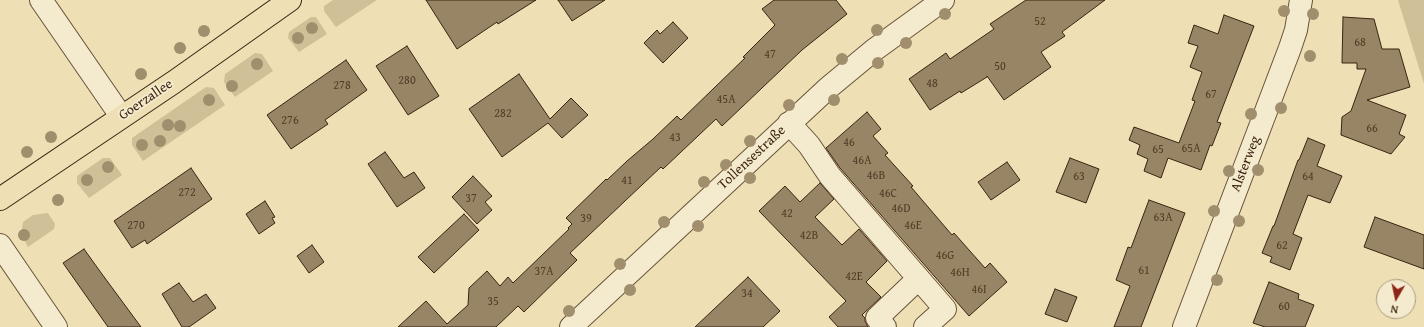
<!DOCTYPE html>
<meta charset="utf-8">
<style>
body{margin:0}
#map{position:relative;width:1424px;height:327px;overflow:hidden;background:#eee0b4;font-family:"Gentium Book Plus",serif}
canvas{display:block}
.north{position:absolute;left:1376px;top:279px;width:40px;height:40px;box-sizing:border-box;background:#f4ebce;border:1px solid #aa9b82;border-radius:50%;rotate:189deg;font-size:11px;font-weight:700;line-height:16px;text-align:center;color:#3b2311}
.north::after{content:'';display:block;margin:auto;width:14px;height:18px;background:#8f2418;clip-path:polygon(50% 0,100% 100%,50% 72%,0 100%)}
</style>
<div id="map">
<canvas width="1424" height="327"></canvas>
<div class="north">N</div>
</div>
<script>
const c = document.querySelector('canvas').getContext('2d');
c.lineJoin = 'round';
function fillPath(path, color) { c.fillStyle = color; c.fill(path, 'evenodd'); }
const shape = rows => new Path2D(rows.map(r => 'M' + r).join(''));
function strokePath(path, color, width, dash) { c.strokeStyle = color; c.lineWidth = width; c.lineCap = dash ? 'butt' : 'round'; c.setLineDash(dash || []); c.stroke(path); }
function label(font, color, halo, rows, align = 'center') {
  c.font = font + ' "Gentium Book Plus",serif'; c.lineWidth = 3.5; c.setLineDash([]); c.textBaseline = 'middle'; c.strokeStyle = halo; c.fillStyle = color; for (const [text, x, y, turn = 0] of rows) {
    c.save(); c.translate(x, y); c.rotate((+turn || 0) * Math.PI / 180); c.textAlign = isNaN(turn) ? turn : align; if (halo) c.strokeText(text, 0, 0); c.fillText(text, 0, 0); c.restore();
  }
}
const green = shape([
 [333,0,377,0,336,27,324,11,324,6],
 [1398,0,1424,0,1424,84],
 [311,17,316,17,327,34,299,52,288,38,289,32],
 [255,53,262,54,273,71,235,97,224,82,225,74],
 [206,87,214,88,225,105,143,161,132,145,132,138],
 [103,158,110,158,122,175,89,198,77,183,77,176],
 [48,213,55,224,54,229,28,247,21,234,23,222,33,215]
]);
const building = shape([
 [426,0,536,0,498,24,497,22,457,49,426,0],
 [558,0,605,0,572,21,558,0],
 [774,0,836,0,847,14,802,50,722,126,716,119,663,169,661,167,570,253,577,260,524,312,518,306,496,327,398,327,426,301,447,324,468,305,469,288,487,271,500,286,508,277,513,283,569,229,568,228,572,224,566,218,606,179,607,180,627,161,653,139,677,116,681,120,745,58,743,57,775,25,762,9,774,0],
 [1026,0,1105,0,1062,32,1065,36,1041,52,1051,67,1004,100,987,76,987,77,961,93,960,91,930,110,909,79,946,53,950,59,994,29,990,24,1026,0],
 [1224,15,1254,26,1217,122,1221,123,1212,146,1210,145,1201,170,1168,158,1161,178,1144,171,1148,159,1137,154,1140,145,1129,140,1134,127,1179,143,1195,101,1192,100,1202,72,1190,67,1198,46,1188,43,1194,25,1218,34,1224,15],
 [1343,17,1374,19,1382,49,1399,49,1410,87,1367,100,1406,115,1399,134,1405,137,1391,154,1341,135,1342,117,1351,111,1366,69,1357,69,1357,63,1342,63,1343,17],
 [673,22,688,38,663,63,644,43,657,30,660,34,673,22],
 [407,46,439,96,408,115,376,66,407,46],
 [346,60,367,90,325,120,328,124,291,149,267,115,346,60],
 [519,74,550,119,571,98,588,115,562,138,548,123,502,157,469,109,519,74],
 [867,112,881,129,873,136,888,153,885,155,913,186,911,187,952,235,954,233,985,268,990,263,1007,282,969,316,840,168,826,148,867,112],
 [1308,138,1325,145,1317,166,1342,176,1330,203,1308,195,1293,234,1302,238,1290,270,1270,262,1272,257,1262,253,1273,226,1274,226,1298,160,1299,160,1308,138],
 [385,152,404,178,414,172,425,188,397,207,368,164,385,152],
 [1070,158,1099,169,1086,203,1056,192,1070,158],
 [1007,162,1020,180,991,200,978,182,1007,162],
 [191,168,212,199,147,244,145,240,132,248,114,221,191,168],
 [473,176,492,196,485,202,492,210,477,224,452,197,473,176],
 [820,183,834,199,815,217,842,245,859,229,887,261,866,282,881,297,862,315,865,318,865,321,868,327,838,327,829,317,846,301,759,211,785,186,800,202,820,183],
 [1149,200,1185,213,1141,327,1114,327,1130,286,1116,280,1128,247,1131,248,1149,200],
 [265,201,275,217,272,218,275,223,259,234,246,214,265,201],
 [464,214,479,230,434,273,418,257,464,214],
 [1375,217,1424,235,1424,269,1364,247,1375,217],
 [312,245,324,262,309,273,297,256,312,245],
 [84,249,99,270,141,327,108,327,63,263,84,249],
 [748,277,780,311,763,327,695,327,748,277],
 [1269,282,1299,294,1298,299,1314,305,1305,327,1265,327,1253,323,1269,282],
 [179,283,193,302,206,294,216,308,189,327,182,327,162,294,179,283],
 [1055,289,1077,297,1067,322,1045,314,1055,289]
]);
const minor = shape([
 [41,0,121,116],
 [789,123,809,145,830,176,945,309,925,327],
 [0,245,56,327],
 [571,327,828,88,874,50,943,0],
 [885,327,877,318,918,279],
 [1184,327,1290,48,1296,30,1301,0]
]);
const major = shape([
 [0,199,174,82,290,0]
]);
const trees = [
 [1284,11],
 [945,14],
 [1313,14],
 [312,28],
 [877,30],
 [204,31],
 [298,38],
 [906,43],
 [180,48],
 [1310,56],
 [842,59],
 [878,63],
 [257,64],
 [141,74],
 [232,86],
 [209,100],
 [834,100],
 [789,105],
 [1281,108],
 [1251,114],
 [168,125],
 [180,126],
 [51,137],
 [160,141],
 [750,141],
 [142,145],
 [27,152],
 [726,165],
 [108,167],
 [1258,170],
 [1229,171],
 [750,178],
 [87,180],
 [704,182],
 [58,200],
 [1214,211],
 [1239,221],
 [664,222],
 [698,226],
 [24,235],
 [620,264],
 [1217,280],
 [630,290],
 [569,311]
];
const numberNames = [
 ["52",1040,22],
 ["68",1360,43],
 ["47",770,55],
 ["50",1000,67],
 ["280",407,81],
 ["48",932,84],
 ["278",342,86],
 ["67",1211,95],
 ["45A",726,100],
 ["282",503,114],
 ["276",290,121],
 ["66",1372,129],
 ["43",675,138],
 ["46",849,143],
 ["65A",1191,149],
 ["65",1158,150],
 ["46A",862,161],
 ["46B",876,176],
 ["63",1079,177],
 ["64",1308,177],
 ["41",627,181],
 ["272",187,193],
 ["46C",888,194],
 ["37",471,199],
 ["46D",901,209],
 ["42",787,214],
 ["63A",1163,218],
 ["39",586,219],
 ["270",136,226],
 ["46E",913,226],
 ["42B",809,236],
 ["62",1282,246],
 ["46G",945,256],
 ["61",1144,271],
 ["37A",544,272],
 ["46H",960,273],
 ["42E",854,277],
 ["46I",979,290],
 ["34",747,294],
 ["35",493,302],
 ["60",1284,307]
];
const streetNames = [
 ["Goerzallee",146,100,-34],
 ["Tollensestraße",752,158,-43],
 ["Alsterweg",1246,164,-69]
];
fillPath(green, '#d0c098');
fillPath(building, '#988566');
strokePath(building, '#3b2311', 1);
strokePath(minor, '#68523a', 24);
strokePath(major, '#3b2311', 24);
strokePath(minor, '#f4ebce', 22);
strokePath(major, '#eee0b4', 22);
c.fillStyle = '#a08e6d';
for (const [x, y] of trees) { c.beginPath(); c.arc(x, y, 6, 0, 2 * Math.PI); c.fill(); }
label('12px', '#523c26', null, numberNames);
label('14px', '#3b2311', '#f4ebce', streetNames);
</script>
